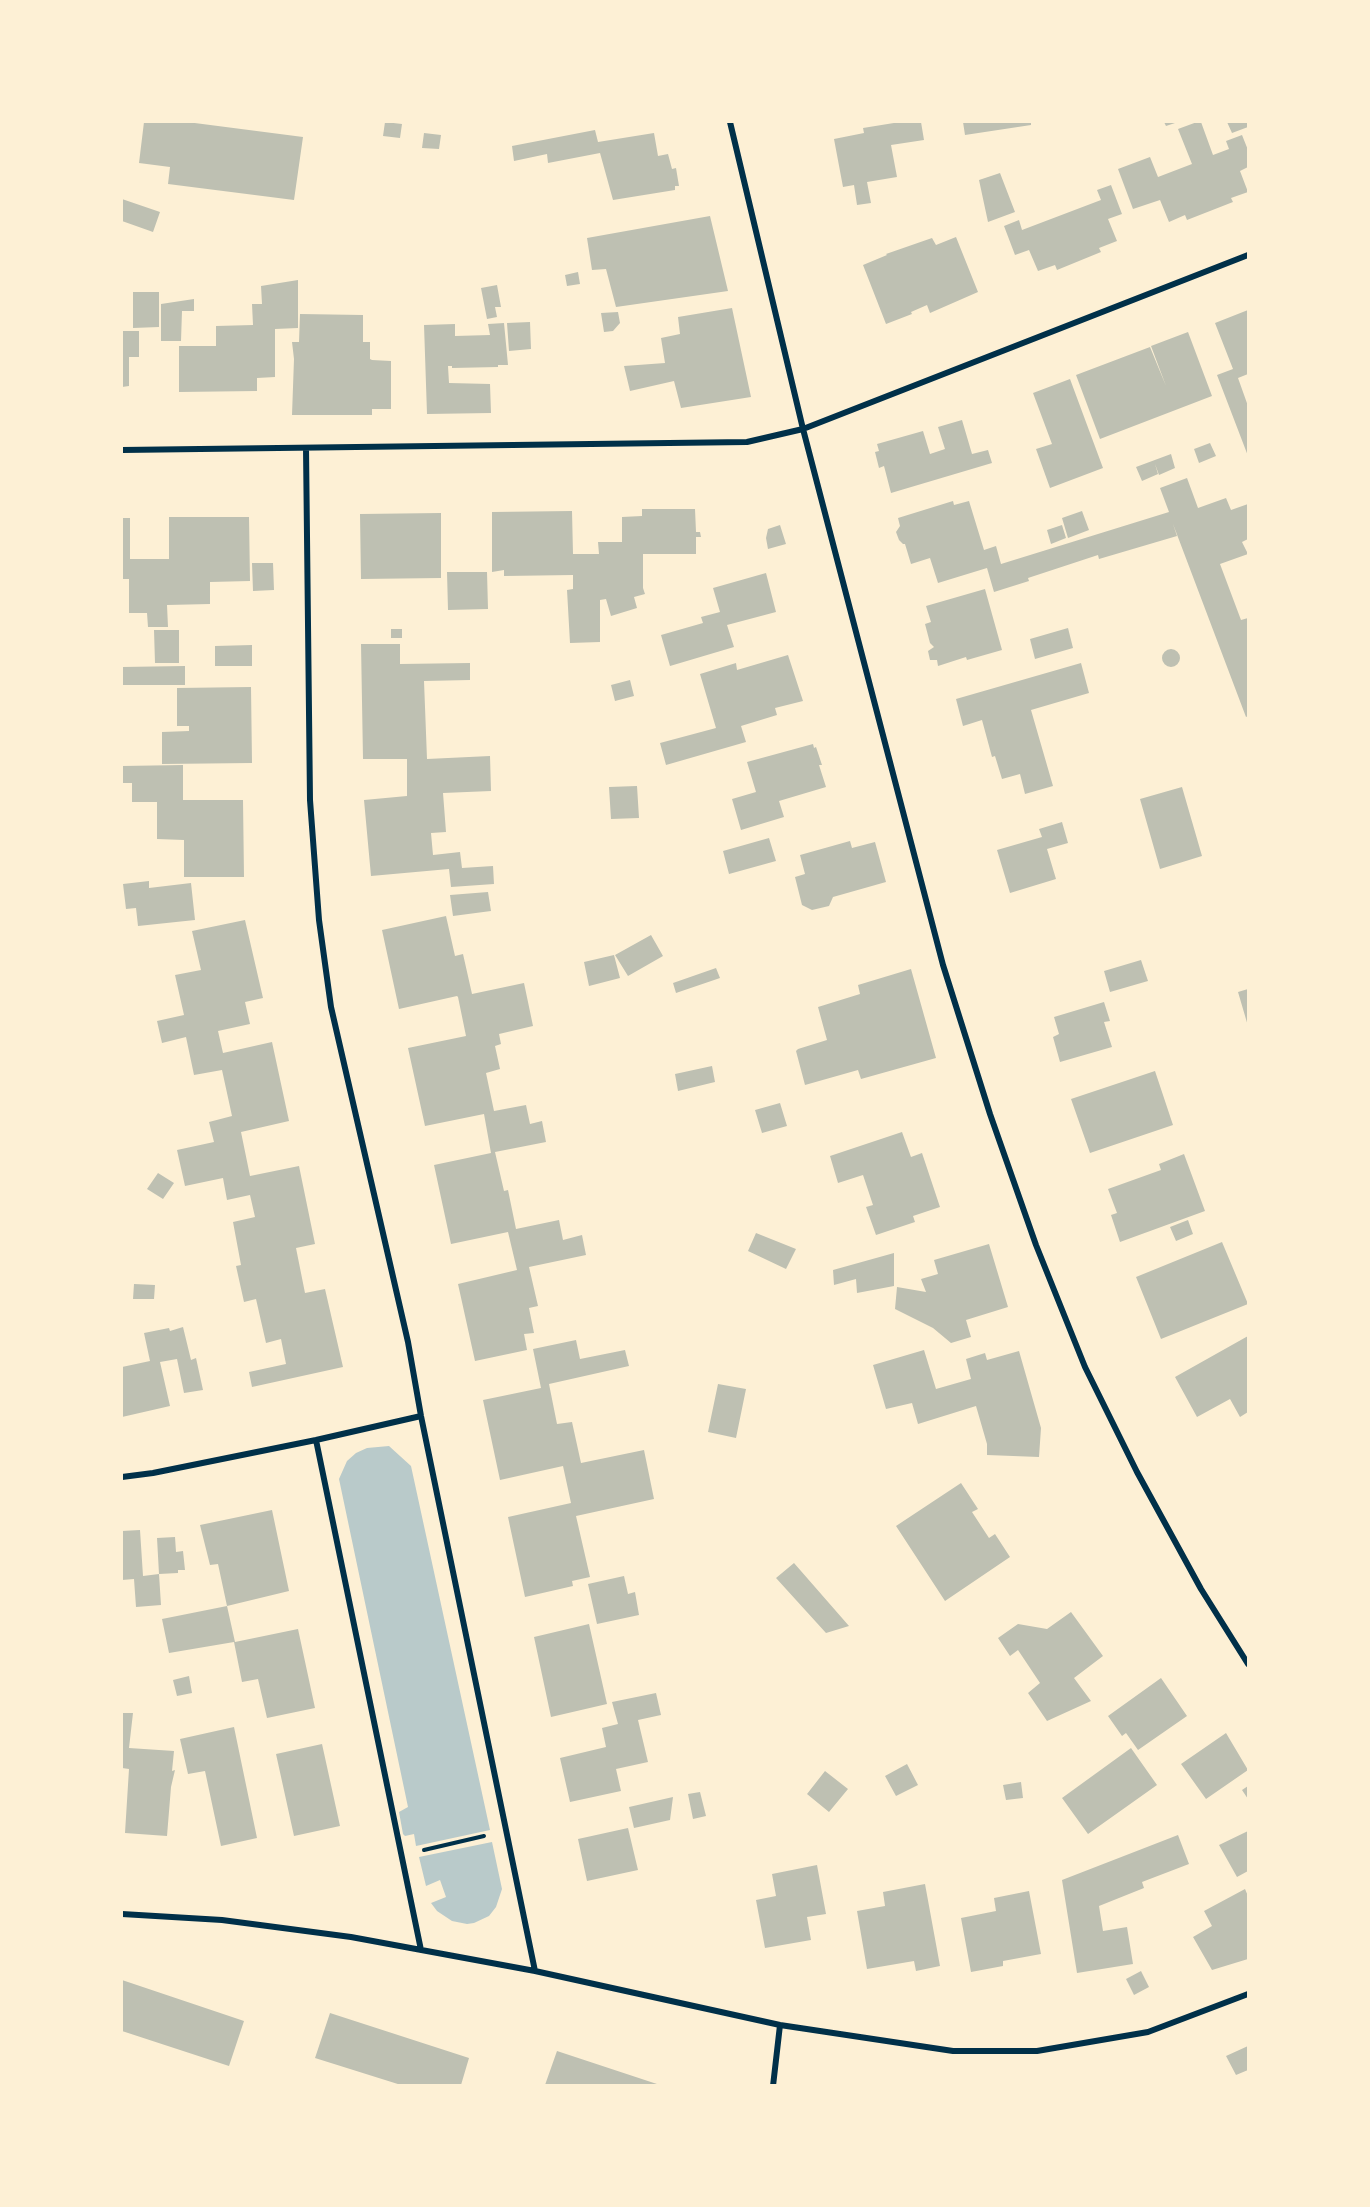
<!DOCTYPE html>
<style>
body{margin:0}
#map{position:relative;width:1370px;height:2207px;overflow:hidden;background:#fdf0d5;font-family:Georgia,serif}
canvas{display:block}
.frame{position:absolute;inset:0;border:123px solid #fdf0d5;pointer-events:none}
</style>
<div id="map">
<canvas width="1370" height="2207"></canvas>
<div class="frame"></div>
</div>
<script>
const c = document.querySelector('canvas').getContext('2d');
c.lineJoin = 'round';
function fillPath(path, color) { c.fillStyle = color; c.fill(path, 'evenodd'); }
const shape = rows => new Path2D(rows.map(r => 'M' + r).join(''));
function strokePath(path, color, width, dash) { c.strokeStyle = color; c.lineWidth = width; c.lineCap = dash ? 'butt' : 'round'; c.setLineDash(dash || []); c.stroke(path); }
const green = shape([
 [389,1446,411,1466,490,1830,416,1846,414,1834,405,1836,403,1834,399,1812,408,1807,339,1479,347,1461,356,1453,367,1448],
 [492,1842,502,1889,496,1907,489,1916,474,1923,467,1924,452,1921,437,1911,431,1903,446,1897,440,1880,426,1886,419,1857]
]);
const building = shape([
 [144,122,187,122,303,137,294,200,168,184,170,167,139,163],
 [385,122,402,124,400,138,383,136],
 [900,122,921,122,924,140,891,145,897,177,867,182,871,203,857,205,854,185,843,187,834,139,864,133,863,128],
 [963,122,1031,122,1031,125,965,135],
 [1164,122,1178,122,1166,126],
 [1197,122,1201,122,1213,155,1229,149,1226,141,1242,135,1248,150,1248,167,1240,171,1248,192,1231,198,1233,202,1187,220,1185,215,1169,222,1160,200,1133,209,1118,169,1150,157,1158,177,1192,164,1178,129],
 [1227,122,1248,122,1248,127,1232,133],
 [595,130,598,142,654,133,658,156,668,154,672,169,676,168,679,186,675,186,675,190,613,200,600,153,548,163,547,154,514,161,512,146],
 [424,133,441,135,439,149,422,148],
 [1000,173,1015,212,988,222,979,180],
 [1111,185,1122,214,1108,219,1117,241,1099,248,1101,252,1057,270,1055,265,1038,271,1029,250,1015,255,1004,226,1019,220,1022,230,1101,200,1097,190],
 [122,199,160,212,153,232,122,221],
 [710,216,728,291,616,307,606,269,592,270,587,238],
 [956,237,978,292,930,313,927,305,911,312,912,314,886,324,863,265,887,255,886,254,932,238,936,245],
 [578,272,580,284,567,286,565,275],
 [298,280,298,328,275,329,275,377,257,378,257,391,179,392,179,346,216,346,216,326,253,325,252,304,262,304,261,286],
 [497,285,501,307,495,307,497,317,487,319,481,288],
 [133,292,159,292,159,327,133,328],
 [194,299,194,311,182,311,181,341,161,341,161,304],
 [732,308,751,397,681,408,674,381,630,391,624,366,665,363,661,338,680,334,678,317],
 [1248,310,1248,374,1238,378,1248,406,1248,456,1217,375,1233,369,1215,323],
 [618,312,620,323,613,331,604,332,601,313],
 [300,314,363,315,363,342,370,342,370,359,372,360,391,361,391,409,372,409,372,415,292,415,294,359,292,342,299,342],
 [530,322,531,349,509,351,507,323],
 [504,323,508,365,498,365,498,367,452,368,452,366,448,366,449,383,490,384,491,413,427,414,424,325,455,324,455,336,490,335,488,324],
 [122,331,139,331,139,357,129,357,129,386,122,387],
 [1188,332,1212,396,1100,439,1076,375,1150,347,1166,386,1151,346],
 [1070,379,1103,468,1050,488,1036,449,1052,444,1033,393],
 [962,420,972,454,988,450,992,463,891,493,884,466,879,468,875,452,879,451,877,444,923,431,930,454,945,449,938,427],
 [1210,443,1216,456,1199,463,1194,449],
 [1171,454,1175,468,1159,475,1155,464,1158,474,1142,481,1136,467],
 [1187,478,1198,508,1226,498,1231,510,1248,504,1248,539,1242,542,1248,554,1220,564,1241,620,1248,618,1248,716,1246,717,1173,524,1177,536,1099,559,1098,555,1028,578,1029,581,994,592,987,568,938,583,930,558,911,564,905,544,903,544,899,540,896,532,900,526,898,518,953,501,954,505,969,501,984,550,996,546,1001,564,1169,512,1160,488],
 [642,509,695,509,696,532,700,532,701,537,696,537,696,554,643,554,643,588,645,594,634,597,637,608,611,616,606,599,600,600,600,642,570,643,567,590,573,589,573,575,504,576,504,570,492,572,492,512,572,511,573,554,599,554,598,542,622,542,622,517,642,516],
 [1082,511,1089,530,1068,538,1062,518],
 [441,513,441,578,361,579,360,514],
 [169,517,249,517,250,581,210,582,210,604,167,605,168,627,148,627,147,613,129,613,129,579,122,579,122,518,130,518,130,559,169,559],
 [780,525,786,544,768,549,766,538,768,529],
 [1062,525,1066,538,1051,544,1047,530],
 [252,563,273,563,274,590,253,591],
 [447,572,487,572,488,609,448,610],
 [766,573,776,612,727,625,734,647,670,666,661,635,703,623,701,617,720,612,713,588],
 [985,589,1002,650,967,660,966,657,938,666,937,660,930,660,928,651,934,647,930,643,925,624,931,622,926,606],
 [1068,628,1073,648,1035,659,1030,639],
 [391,629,402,629,402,638,391,638],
 [154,630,179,630,179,663,155,663],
 [361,644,400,644,400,664,470,663,470,680,424,681,427,759,490,756,491,791,443,793,446,832,431,833,433,855,460,852,462,868,493,866,494,884,451,887,449,869,371,876,364,800,407,796,407,759,363,759],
 [252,645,252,666,215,666,215,646],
 '1162 658a9 9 0 1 1 18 0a9 9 0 1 1-18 0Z',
 [788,655,803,701,775,708,777,715,741,726,746,742,666,765,660,743,716,728,700,674,736,663,737,670],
 [1081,663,1089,693,1031,710,1053,786,1025,794,1020,774,1002,779,995,756,992,757,982,720,963,726,956,699],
 [185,666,185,685,122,685,122,667],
 [630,680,634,696,615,701,611,685],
 [251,687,252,763,162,764,162,732,189,731,189,726,177,726,177,688],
 [813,744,814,748,816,747,822,765,819,765,826,787,779,801,784,817,741,830,732,799,756,792,747,762],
 [183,765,183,800,243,800,244,877,184,877,184,840,157,839,157,802,132,802,132,783,122,783,122,766],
 [637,786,639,818,611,819,609,787],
 [1182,787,1202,856,1160,869,1140,799],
 [1062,822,1068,843,1047,849,1056,879,1010,893,997,850,1042,837,1039,829],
 [769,838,776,861,729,874,723,851],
 [850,841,852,848,875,842,886,882,833,897,829,906,812,910,802,905,795,877,805,874,800,855],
 [149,881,149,888,191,883,195,920,138,926,136,908,126,909,123,884],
 [488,892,491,911,453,916,450,895],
 [446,916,455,956,463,954,472,994,524,983,528,1002,533,1026,499,1034,501,1044,495,1046,500,1069,486,1073,494,1111,526,1105,530,1124,542,1121,546,1142,495,1152,504,1191,508,1190,516,1229,559,1220,563,1240,582,1235,586,1255,529,1267,538,1306,529,1308,534,1333,524,1334,527,1350,475,1361,458,1284,517,1270,508,1232,451,1244,434,1165,491,1153,484,1114,425,1126,408,1048,466,1036,458,997,457,996,399,1009,382,930],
 [245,920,263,998,245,1002,250,1024,218,1031,223,1053,272,1042,289,1121,241,1132,250,1176,299,1166,315,1244,296,1248,305,1293,325,1289,343,1367,252,1387,249,1372,286,1364,281,1339,266,1343,256,1299,244,1302,236,1266,241,1265,233,1222,255,1217,250,1195,227,1200,223,1178,185,1186,177,1150,214,1142,209,1122,232,1116,222,1070,194,1075,186,1037,162,1043,157,1021,184,1015,175,975,201,970,192,931],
 [651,935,663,956,628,976,615,955],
 [614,955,620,978,589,986,584,962],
 [1141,960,1148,981,1110,992,1104,971],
 [716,968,720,978,676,993,673,983],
 [911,969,936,1058,861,1079,858,1070,805,1085,796,1051,798,1049,827,1040,818,1007,860,994,858,985],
 [1248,989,1248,1026,1238,992],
 [1104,1002,1110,1021,1104,1022,1112,1047,1060,1062,1053,1037,1059,1034,1054,1017],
 [712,1066,715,1082,678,1091,675,1074],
 [1155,1071,1173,1125,1090,1153,1071,1099],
 [780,1103,787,1126,762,1133,755,1110],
 [902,1132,911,1157,922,1153,940,1207,913,1216,915,1222,876,1235,866,1207,873,1205,863,1175,838,1183,830,1156],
 [1184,1154,1205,1211,1120,1242,1111,1215,1117,1213,1108,1189,1161,1170,1159,1164],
 [158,1173,174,1183,163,1199,147,1189],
 [1188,1220,1193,1234,1176,1241,1170,1227],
 [756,1233,796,1249,786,1269,748,1251],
 [1222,1242,1248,1304,1161,1339,1136,1277],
 [989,1244,1008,1307,966,1320,971,1337,951,1343,933,1328,895,1309,897,1287,926,1292,921,1279,938,1274,934,1260],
 [894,1253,894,1286,857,1293,856,1279,834,1285,833,1270],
 [134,1284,155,1285,154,1299,133,1299],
 [183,1327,191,1360,196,1358,203,1390,184,1393,177,1359,160,1362,170,1406,122,1417,122,1367,150,1361,144,1333,169,1328,170,1331],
 [1248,1336,1248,1412,1240,1417,1230,1399,1197,1417,1175,1377],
 [576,1340,580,1359,625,1350,629,1366,549,1384,557,1424,572,1422,581,1463,644,1450,654,1499,576,1516,590,1577,572,1581,573,1586,525,1597,508,1517,571,1503,563,1466,500,1480,483,1400,541,1388,533,1349],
 [924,1350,936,1389,971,1379,966,1359,985,1353,987,1360,1019,1351,1041,1428,1039,1457,987,1455,987,1444,976,1406,918,1424,912,1403,886,1409,873,1365],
 [718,1384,746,1389,736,1438,708,1432],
 [961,1483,978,1509,972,1512,989,1538,995,1534,1010,1557,945,1601,896,1526],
 [272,1510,289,1591,227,1606,218,1564,210,1565,200,1525],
 [140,1530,143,1576,159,1574,161,1605,136,1607,134,1579,122,1580,122,1531],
 [175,1537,176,1552,183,1551,185,1570,178,1570,178,1573,159,1574,157,1538],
 [794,1563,849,1626,826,1633,776,1578],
 [624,1576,628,1594,635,1592,639,1615,597,1624,588,1584],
 [227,1606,235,1642,298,1629,315,1708,267,1718,258,1679,242,1682,234,1642,169,1653,162,1619],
 [1071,1612,1103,1656,1074,1678,1091,1701,1047,1721,1028,1693,1040,1683,1018,1650,1010,1656,998,1638,1018,1624,1047,1629],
 [589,1624,607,1704,551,1717,534,1637],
 [189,1676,192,1693,177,1696,173,1680],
 [1161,1678,1187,1716,1138,1750,1126,1733,1122,1736,1108,1716],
 [656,1693,661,1715,638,1720,648,1762,616,1769,621,1791,570,1802,560,1758,606,1747,602,1728,618,1724,612,1702],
 [122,1713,133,1713,129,1748,174,1751,172,1771,175,1770,171,1787,167,1836,125,1833,129,1769,122,1768],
 [234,1727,257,1838,221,1846,205,1771,188,1774,180,1739],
 [1226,1733,1248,1770,1206,1799,1181,1764],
 [322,1744,340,1826,294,1836,276,1754],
 [1131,1748,1157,1785,1088,1834,1062,1798],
 [907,1764,918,1785,896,1796,885,1776],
 [825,1771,848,1789,829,1812,807,1794],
 [1021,1782,1023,1798,1006,1800,1003,1785],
 [1248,1786,1248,1799,1242,1790],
 [700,1792,706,1816,693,1819,688,1794],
 [673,1797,670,1820,634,1828,629,1807],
 [628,1828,638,1870,587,1881,578,1839],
 [1248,1831,1248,1871,1237,1877,1219,1845],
 [1178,1835,1189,1864,1142,1882,1144,1888,1099,1906,1103,1931,1127,1927,1133,1964,1077,1973,1062,1880],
 [817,1865,826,1914,807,1917,811,1940,765,1948,756,1900,776,1896,772,1874],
 [925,1884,940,1966,916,1971,914,1961,867,1969,857,1911,885,1906,883,1892],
 [1245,1889,1248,1896,1248,1959,1212,1970,1193,1937,1212,1926,1204,1911],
 [1029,1891,1041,1954,1003,1961,1003,1966,971,1972,961,1918,996,1911,994,1898],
 [1141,1971,1149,1987,1134,1995,1126,1979],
 [122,1980,244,2021,229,2066,122,2031],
 [330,2013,469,2058,461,2085,401,2085,315,2058],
 [1248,2046,1248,2070,1236,2075,1226,2056],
 [557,2051,660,2085,545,2085]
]);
const path = shape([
 [424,1850,484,1836]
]);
const minor = shape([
 [730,122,803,429,943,965,990,1114,1036,1245,1085,1367,1137,1472,1201,1589,1248,1664],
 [306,448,310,800,319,920,331,1007,408,1342,421,1416,535,1971],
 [122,450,747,442,803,429,1248,255],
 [316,1440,421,1950],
 [122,1477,153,1473,316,1440,421,1416],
 [122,1914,222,1920,351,1937,535,1971,780,2025,953,2051,1037,2051,1148,2032,1248,1994],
 [773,2086,780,2025]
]);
fillPath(green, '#b9caca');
fillPath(building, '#bec0b2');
strokePath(path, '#003049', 4);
strokePath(minor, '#003049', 6);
</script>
